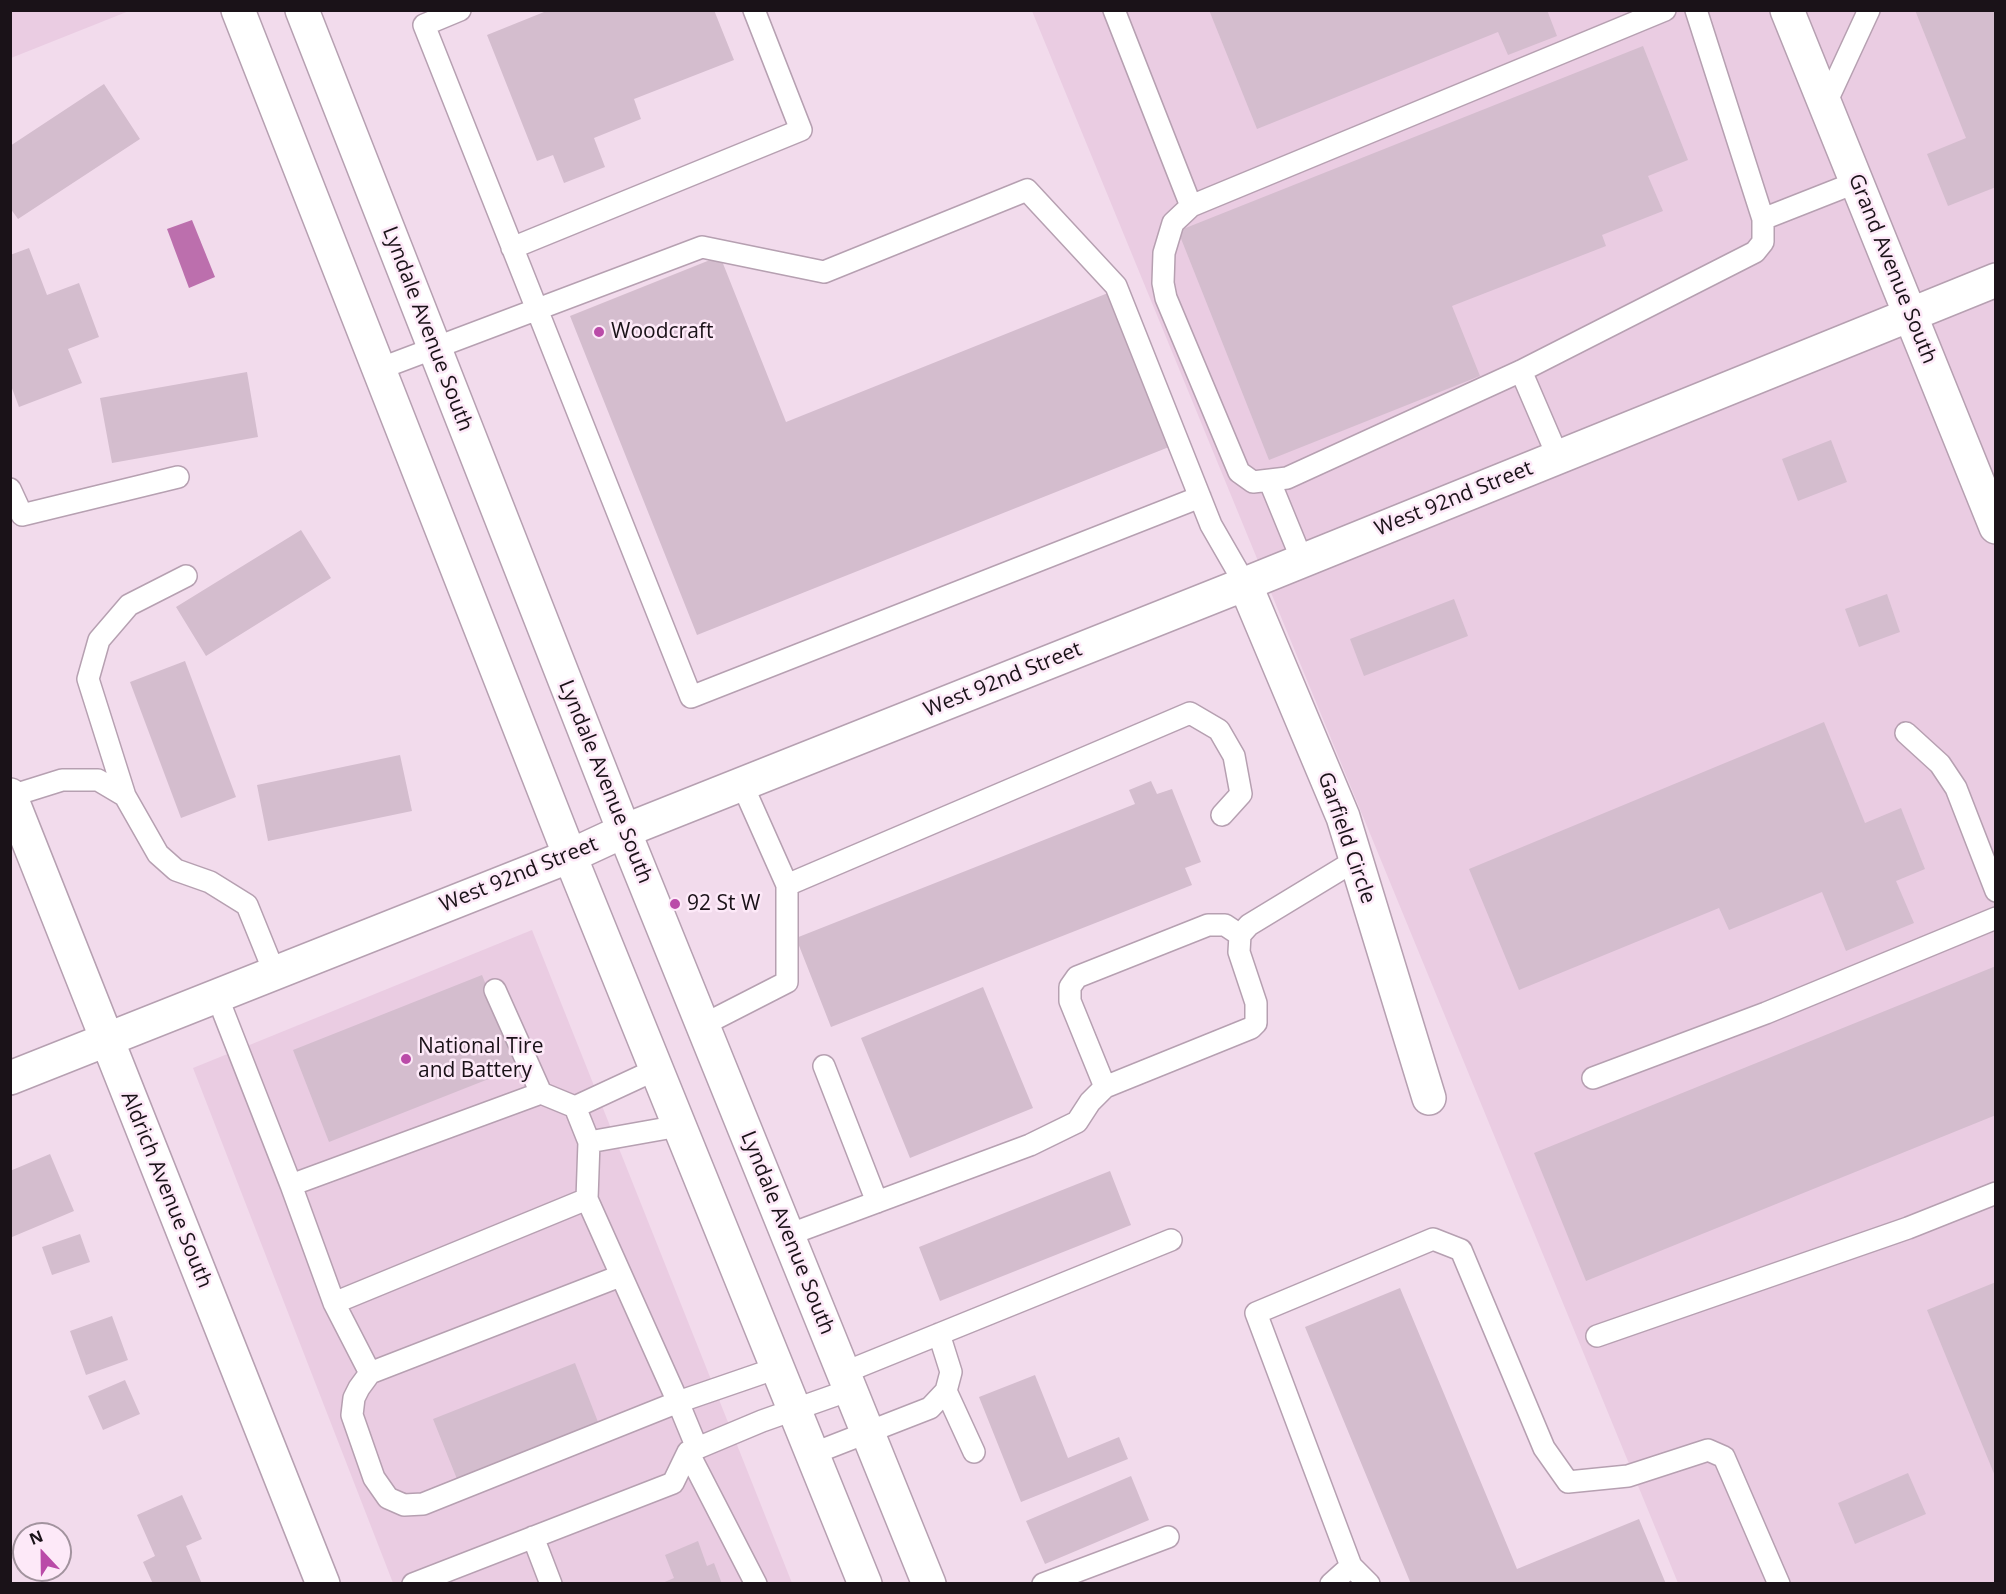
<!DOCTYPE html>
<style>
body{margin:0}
#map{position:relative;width:2006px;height:1594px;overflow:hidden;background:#f2dbec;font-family:"Open Sans",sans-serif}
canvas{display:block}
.frame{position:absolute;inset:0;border:12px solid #1a1218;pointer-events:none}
.north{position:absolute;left:12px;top:1522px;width:60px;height:60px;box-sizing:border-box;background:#fde9f8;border:2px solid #a2939e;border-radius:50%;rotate:338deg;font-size:16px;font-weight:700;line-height:24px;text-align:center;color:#1a1218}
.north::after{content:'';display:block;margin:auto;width:21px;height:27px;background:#ba4ba8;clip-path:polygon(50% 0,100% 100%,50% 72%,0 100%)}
</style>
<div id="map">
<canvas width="2006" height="1594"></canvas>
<div class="frame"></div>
<div class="north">N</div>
</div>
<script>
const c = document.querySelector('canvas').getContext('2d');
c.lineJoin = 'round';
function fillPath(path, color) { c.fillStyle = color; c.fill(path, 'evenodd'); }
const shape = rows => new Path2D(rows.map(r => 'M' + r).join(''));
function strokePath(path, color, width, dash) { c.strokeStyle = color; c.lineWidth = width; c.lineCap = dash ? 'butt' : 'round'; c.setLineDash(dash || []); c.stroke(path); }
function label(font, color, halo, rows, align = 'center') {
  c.font = font + ' "Open Sans",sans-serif'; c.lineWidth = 5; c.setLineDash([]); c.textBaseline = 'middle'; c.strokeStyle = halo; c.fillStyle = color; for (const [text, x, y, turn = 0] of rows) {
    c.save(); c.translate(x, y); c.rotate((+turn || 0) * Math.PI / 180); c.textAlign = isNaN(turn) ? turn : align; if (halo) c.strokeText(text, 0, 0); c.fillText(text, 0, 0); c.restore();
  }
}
const built = shape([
 [11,10,129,10,129,11,11,58],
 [1032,11,1995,11,1995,1583,1678,1583],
 [532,930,792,1583,393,1583,193,1068]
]);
const water = shape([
 [192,220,215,277,189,288,167,229]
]);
const building = shape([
 [549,10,714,10,734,60,634,99,641,119,594,138,605,167,564,183,553,155,537,161,487,35],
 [1209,10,1547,10,1557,36,1508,55,1498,32,1257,129],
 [1915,10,1996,10,1996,187,1948,206,1927,154,1966,138],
 [1643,46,1688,160,1648,176,1663,211,1602,235,1606,246,1452,306,1480,376,1269,460,1178,231],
 [104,84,140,139,18,219,10,208,10,146],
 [29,248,47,295,79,283,99,337,68,349,82,383,19,407,10,383,10,255],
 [720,256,786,422,1113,291,1174,445,697,635,570,316],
 [247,372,258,437,112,463,100,398],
 [1831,440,1847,482,1798,501,1782,459],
 [301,530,331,578,206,656,176,607],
 [1887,594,1900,632,1859,647,1845,609],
 [1454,599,1468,636,1364,676,1350,639],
 [185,661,236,797,181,818,130,682],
 [1824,722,1865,823,1901,808,1925,869,1896,881,1914,923,1846,951,1822,892,1729,930,1719,908,1519,990,1469,869],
 [400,755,412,811,268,841,257,785],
 [1151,781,1157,794,1172,789,1201,862,1185,868,1192,885,831,1027,796,938,1135,804,1129,790],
 [1996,966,1996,1115,1586,1281,1534,1153],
 [482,975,519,1067,329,1142,293,1050],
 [983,987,1033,1108,910,1158,861,1038],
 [50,1154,74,1211,12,1237,10,1171],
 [1110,1171,1131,1225,940,1301,919,1247],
 [80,1234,90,1262,52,1275,42,1247],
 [1996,1282,1996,1476,1995,1476,1927,1310],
 [1400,1288,1517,1569,1639,1519,1666,1584,1411,1584,1305,1327],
 [112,1316,128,1360,86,1375,70,1331],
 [575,1363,598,1422,457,1479,433,1419],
 [1035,1375,1068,1458,1119,1437,1128,1459,1021,1502,979,1397],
 [125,1380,140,1414,103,1430,88,1396],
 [1908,1473,1926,1514,1855,1544,1838,1503],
 [1131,1476,1149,1520,1045,1564,1026,1521],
 [182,1495,202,1539,186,1546,202,1584,153,1584,143,1562,155,1556,137,1515],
 [698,1541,707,1566,714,1563,722,1584,660,1584,674,1578,665,1555]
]);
const lane = shape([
 [460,10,424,25,691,697,1200,497],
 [1114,10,1191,206],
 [1665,10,1191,206,1173,223,1164,253,1163,283,1166,298,1239,472,1253,482,1287,478,1521,371,1755,252,1763,242,1763,219,1696,10],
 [1825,105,1869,10],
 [1763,219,1857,182],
 [512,248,801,130,754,10],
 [379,369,702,247,824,272,1027,190,1116,286,1211,525,1245,584],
 [1521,371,1558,457],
 [1270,482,1302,560],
 [10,489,22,515,178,477],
 [1906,733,1940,764,1956,788,1996,891],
 [11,796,62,780,98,780,125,796,158,854,176,870,210,882,247,905,275,974],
 [125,796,88,679,99,640,129,605,186,576],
 [787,885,1190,713,1219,730,1234,756,1241,794,1222,815],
 [495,990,541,1093],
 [217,996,291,1185,541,1093,575,1107,657,1069],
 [703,1025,787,982,787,885,742,784],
 [824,1066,877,1202],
 [1593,1078,1766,1013,1996,918],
 [1105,1087,1070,1001,1070,987,1077,977,1208,925,1225,925,1240,935],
 [575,1107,589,1142,679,1126],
 [589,1142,587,1199,334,1303,370,1373,620,1276],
 [291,1185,334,1303],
 [587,1199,678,1402,697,1448],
 [788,1235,1030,1145,1077,1122,1090,1102,1105,1087,1251,1028,1256,1023,1256,1003,1239,952,1240,935,1249,925,1356,860],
 [1597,1336,1908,1228,1996,1193],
 [370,1373,359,1388,354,1398,352,1415,374,1478,388,1498,404,1505,423,1504,678,1402,777,1368],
 [843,1373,1171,1240],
 [946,1391,974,1452],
 [688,1452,756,1584],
 [812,1454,930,1408,946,1391,951,1372,939,1334],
 [533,1537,551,1584],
 [1351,1566,1369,1584],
 [413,1584,673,1483,688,1452,762,1421,850,1390],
 [1043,1584,1168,1537],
 [1331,1584,1351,1566,1256,1313,1433,1239,1461,1250,1544,1448,1568,1482,1628,1476,1708,1450,1724,1457,1779,1584]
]);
const street = shape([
 [1787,10,1996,527],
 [1245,584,1343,817,1429,1098],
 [10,795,323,1584],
 [10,1078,570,856,624,831,1245,584,1996,280]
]);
const secondary = shape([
 [238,10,570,856,865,1584],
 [302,10,624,831,929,1584]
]);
const markers = [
 [599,332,6,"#ba4ba8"],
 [675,904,6,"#ba4ba8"],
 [406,1059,6,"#ba4ba8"]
];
const streetNames = [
 ["Grand Avenue South",1892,269,68],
 ["Lyndale Avenue South",427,329,69],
 ["West 92nd Street",1454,499,-22],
 ["West 92nd Street",1003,680,-22],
 ["Lyndale Avenue South",605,782,68],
 ["Garfield Circle",1346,838,71],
 ["West 92nd Street",519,875,-22],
 ["Aldrich Avenue South",166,1190,68],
 ["Lyndale Avenue South",787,1233,68]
];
const poiNames = [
 ["Woodcraft",611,332],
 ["92 St W",687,904],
 ["National Tire",418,1047],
 ["and Battery",418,1071]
];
fillPath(built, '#eacce2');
fillPath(water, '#bc6fad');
fillPath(building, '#d4bdce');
strokePath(lane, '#b6a0b1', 24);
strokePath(street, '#b6a0b1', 36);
strokePath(secondary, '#b6a0b1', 36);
strokePath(lane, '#fff', 21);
strokePath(street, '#fff', 33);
strokePath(secondary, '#fff', 33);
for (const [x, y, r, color] of markers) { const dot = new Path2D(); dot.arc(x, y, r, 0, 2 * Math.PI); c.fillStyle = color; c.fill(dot); strokePath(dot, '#fde9f8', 2); }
label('21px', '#1a1218', '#fde9f8', streetNames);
label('21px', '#1a1218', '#fde9f8', poiNames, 'left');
</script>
